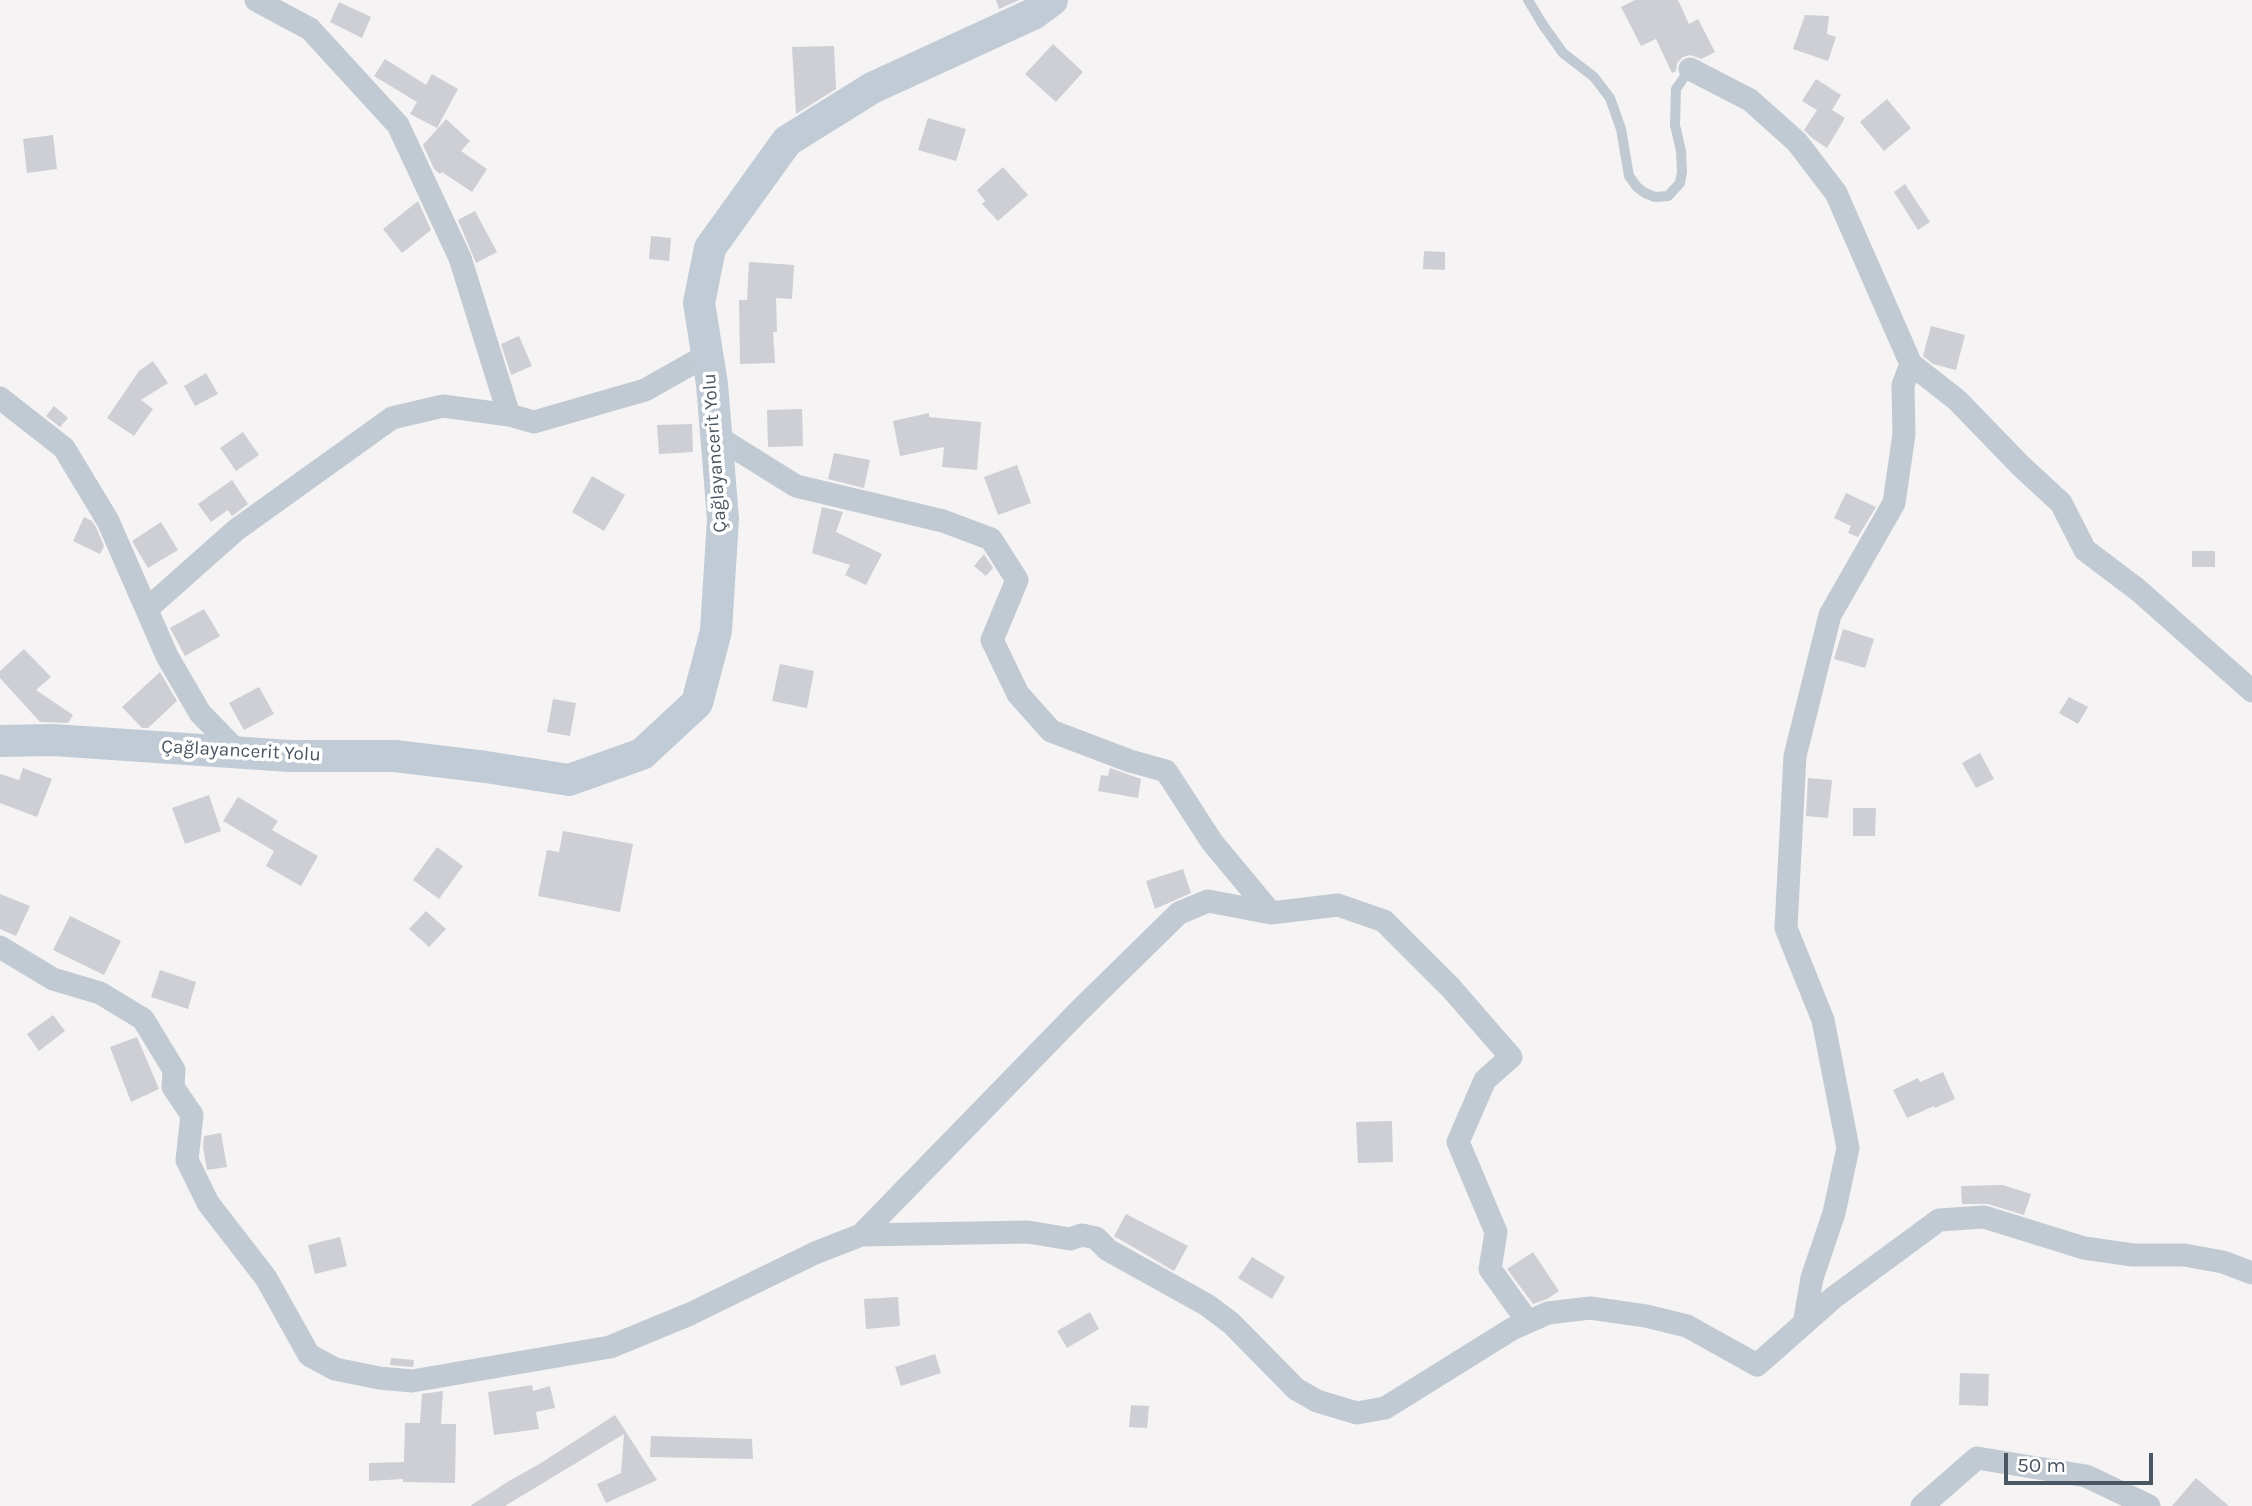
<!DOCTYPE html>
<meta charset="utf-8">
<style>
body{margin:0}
#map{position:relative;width:2252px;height:1506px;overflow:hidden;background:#f5f3f3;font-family:Karla,sans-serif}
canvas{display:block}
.scale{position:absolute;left:2004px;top:1453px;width:149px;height:32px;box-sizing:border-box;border:4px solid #4a5661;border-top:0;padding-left:9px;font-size:21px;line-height:24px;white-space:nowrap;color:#4a5661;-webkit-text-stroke:5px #fff;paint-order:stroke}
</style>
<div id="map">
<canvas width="2252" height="1506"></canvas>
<div class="scale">50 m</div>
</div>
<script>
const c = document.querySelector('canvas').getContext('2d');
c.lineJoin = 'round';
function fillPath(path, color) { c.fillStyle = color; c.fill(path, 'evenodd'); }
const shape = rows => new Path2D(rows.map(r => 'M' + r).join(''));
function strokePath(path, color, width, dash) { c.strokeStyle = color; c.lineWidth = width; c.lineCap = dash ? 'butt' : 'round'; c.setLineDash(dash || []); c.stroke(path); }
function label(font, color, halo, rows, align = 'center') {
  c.font = font + ' Karla,sans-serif'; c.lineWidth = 7; c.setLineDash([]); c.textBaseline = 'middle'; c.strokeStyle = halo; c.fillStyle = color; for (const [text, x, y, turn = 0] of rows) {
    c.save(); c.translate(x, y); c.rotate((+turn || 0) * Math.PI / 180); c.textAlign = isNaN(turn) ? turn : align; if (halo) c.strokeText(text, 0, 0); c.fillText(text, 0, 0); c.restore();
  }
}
const building = shape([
 [996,0,1019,0,999,9],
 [1635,0,1678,0,1689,24,1698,19,1715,52,1701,59,1690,55,1683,57,1677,63,1676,71,1672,73,1656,39,1641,46,1621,7],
 [339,2,371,17,362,38,330,22],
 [1805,15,1829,16,1827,34,1836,37,1828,61,1793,49],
 [1053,44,1083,72,1056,102,1025,74],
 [834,46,836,89,796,114,792,47],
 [385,59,426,85,432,74,458,89,437,128,410,114,417,102,374,76],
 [1816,79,1841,95,1832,110,1845,118,1827,148,1812,138,1804,130,1817,110,1802,101],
 [1887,99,1911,128,1884,151,1860,122],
 [928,118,966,129,956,161,918,150],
 [446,119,470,141,461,151,487,169,472,192,442,172,440,174,434,169,423,145],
 [53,135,57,169,27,173,23,139],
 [1003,167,1028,195,998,221,982,204,985,201,977,190],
 [1905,184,1930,222,1918,230,1894,192],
 [418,201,431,230,402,253,383,229],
 [475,211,497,252,476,263,458,220],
 [651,236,671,238,669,261,649,259],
 [1424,251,1445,252,1445,270,1423,269],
 [749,262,794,265,792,299,776,298,777,332,773,332,775,363,740,364,739,300,747,300],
 [1931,326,1965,335,1956,370,1933,364,1923,356],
 [519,336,532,366,511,375,501,344],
 [153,361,168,383,141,400,153,409,134,436,107,418,139,371],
 [206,373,218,394,195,406,184,386],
 [54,406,68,418,60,427,46,416],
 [802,409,803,446,768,447,767,410],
 [929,413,929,417,981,422,977,470,942,467,944,447,900,456,893,421],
 [692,424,693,452,659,454,657,425],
 [243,432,259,455,236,471,220,448],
 [834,453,870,460,864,488,828,479],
 [1017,465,1031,503,998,515,984,477],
 [592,476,625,495,604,531,572,512],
 [232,480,248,504,232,516,228,510,211,522,198,504],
 [1846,493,1876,507,1858,537,1848,533,1851,526,1834,518],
 [822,507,843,512,836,532,882,554,866,585,845,575,850,565,812,553],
 [84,517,92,521,96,527,104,546,100,554,73,541],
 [161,522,178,550,148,568,132,541],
 [2192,551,2215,551,2215,567,2192,567],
 [984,554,993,568,986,576,974,566],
 [204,609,220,636,185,656,170,628],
 [1843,629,1874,639,1865,668,1834,659],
 [24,649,51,677,36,690,73,715,68,723,40,722,0,678,0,671],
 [780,664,814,671,807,708,772,701],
 [160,672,177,701,148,728,142,728,122,707],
 [259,687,274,714,244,730,229,703],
 [2069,697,2088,707,2078,724,2059,713],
 [553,699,576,703,570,736,547,732],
 [1980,753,1994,779,1976,788,1962,763],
 [23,768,52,779,37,817,0,803,0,774,19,780],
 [1110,768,1141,779,1138,798,1098,791,1101,775,1108,776],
 [1808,778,1832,780,1828,818,1806,816],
 [209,795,221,831,185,844,172,808],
 [238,797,278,821,272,830,318,856,301,886,266,866,274,851,223,821],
 [1853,808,1876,808,1875,836,1853,836],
 [563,831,633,844,620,912,538,896,547,850,559,852],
 [437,847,463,866,439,899,413,880],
 [1183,869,1191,893,1155,909,1146,881],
 [0,894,30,906,16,936,0,929],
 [426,911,446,929,429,947,409,929],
 [70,916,121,941,104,975,53,950],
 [160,970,196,982,188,1009,151,997],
 [53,1015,65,1031,39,1051,27,1034],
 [137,1037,159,1089,131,1102,110,1047],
 [1943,1072,1955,1099,1935,1108,1934,1106,1907,1118,1893,1090,1918,1078,1920,1082],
 [1392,1121,1393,1162,1358,1163,1356,1122],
 [221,1133,227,1167,207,1170,203,1147,204,1136],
 [2003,1185,2031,1194,2024,1215,1988,1204,1962,1204,1961,1186],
 [1126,1214,1188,1246,1174,1271,1114,1236],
 [340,1237,347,1266,315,1274,308,1245],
 [1533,1252,1559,1291,1547,1299,1533,1304,1507,1269],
 [1252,1257,1285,1277,1272,1299,1238,1278],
 [898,1297,900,1326,866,1329,864,1299],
 [1090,1312,1099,1329,1067,1348,1057,1331],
 [935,1354,941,1373,901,1386,895,1367],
 [391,1358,414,1360,413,1367,390,1365],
 [1960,1373,1989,1374,1988,1406,1959,1405],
 [532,1385,533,1391,550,1386,555,1408,536,1412,539,1429,494,1435,488,1392],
 [443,1391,441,1424,456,1424,455,1483,403,1482,403,1479,369,1481,369,1463,404,1462,405,1423,420,1423,422,1394],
 [1131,1405,1149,1406,1147,1428,1129,1427],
 [615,1415,657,1480,606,1503,597,1484,621,1473,624,1434,505,1506,470,1506,509,1481,541,1463],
 [651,1436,752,1439,753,1459,650,1457],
 [2196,1478,2229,1506,2172,1506]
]);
const service = shape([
 [1528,0,1543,25,1563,53,1594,77,1610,98,1621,129,1629,176,1637,187,1645,193,1655,197,1668,196,1680,183,1682,172,1681,151,1675,125,1676,89,1690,69]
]);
const minor = shape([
 [256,0,310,29,398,125,460,258,509,415],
 [1690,69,1750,100,1797,142,1836,193,1911,364,1957,400,2021,466,2061,503,2085,550,2138,590,2252,691],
 [0,398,64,448,108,521,167,656,200,713,238,752],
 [716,436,796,486,943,521,991,539,1017,580,992,640,1018,694,1051,731,1130,761,1166,771,1212,842,1271,913],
 [147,609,236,530,392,418,443,406,509,415,534,422,645,390,707,355],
 [0,947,53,979,100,993,143,1019,174,1070,173,1087,192,1115,187,1160,208,1203,266,1278,309,1355,335,1369,379,1378,412,1381,610,1347,690,1314,815,1253,861,1235,1028,1232,1070,1239,1082,1235,1096,1238,1108,1250,1207,1305,1231,1323,1296,1389,1317,1401,1357,1413,1385,1408,1512,1329,1548,1313,1590,1308,1646,1316,1687,1326,1757,1365,1833,1298,1939,1220,1984,1217,2084,1248,2133,1255,2184,1255,2223,1262,2252,1273],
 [861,1235,1080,1010,1179,913,1208,901,1271,913,1338,905,1384,921,1451,988,1511,1057,1485,1080,1458,1142,1496,1232,1490,1269,1528,1322],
 [1804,1324,1812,1278,1834,1213,1848,1148,1823,1020,1786,928,1795,756,1830,615,1894,503,1904,434,1903,385,1911,364],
 [1922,1506,1977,1458,2086,1476,2149,1506]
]);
const secondary = shape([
 [0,741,53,740,290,756,395,756,486,767,569,780,642,754,697,703,716,631,723,519,712,384,699,303,710,248,787,141,872,88,1033,14,1052,0]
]);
const streetNames = [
 ["Çağlayancerit Yolu",715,453,-94],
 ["Çağlayancerit Yolu",241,751,3]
];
fillPath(building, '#cdcfd5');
strokePath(service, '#c1cad2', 10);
strokePath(minor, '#c1cad2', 23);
strokePath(secondary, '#c1cbd6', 32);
label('19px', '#4a5661', '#fff', streetNames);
</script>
